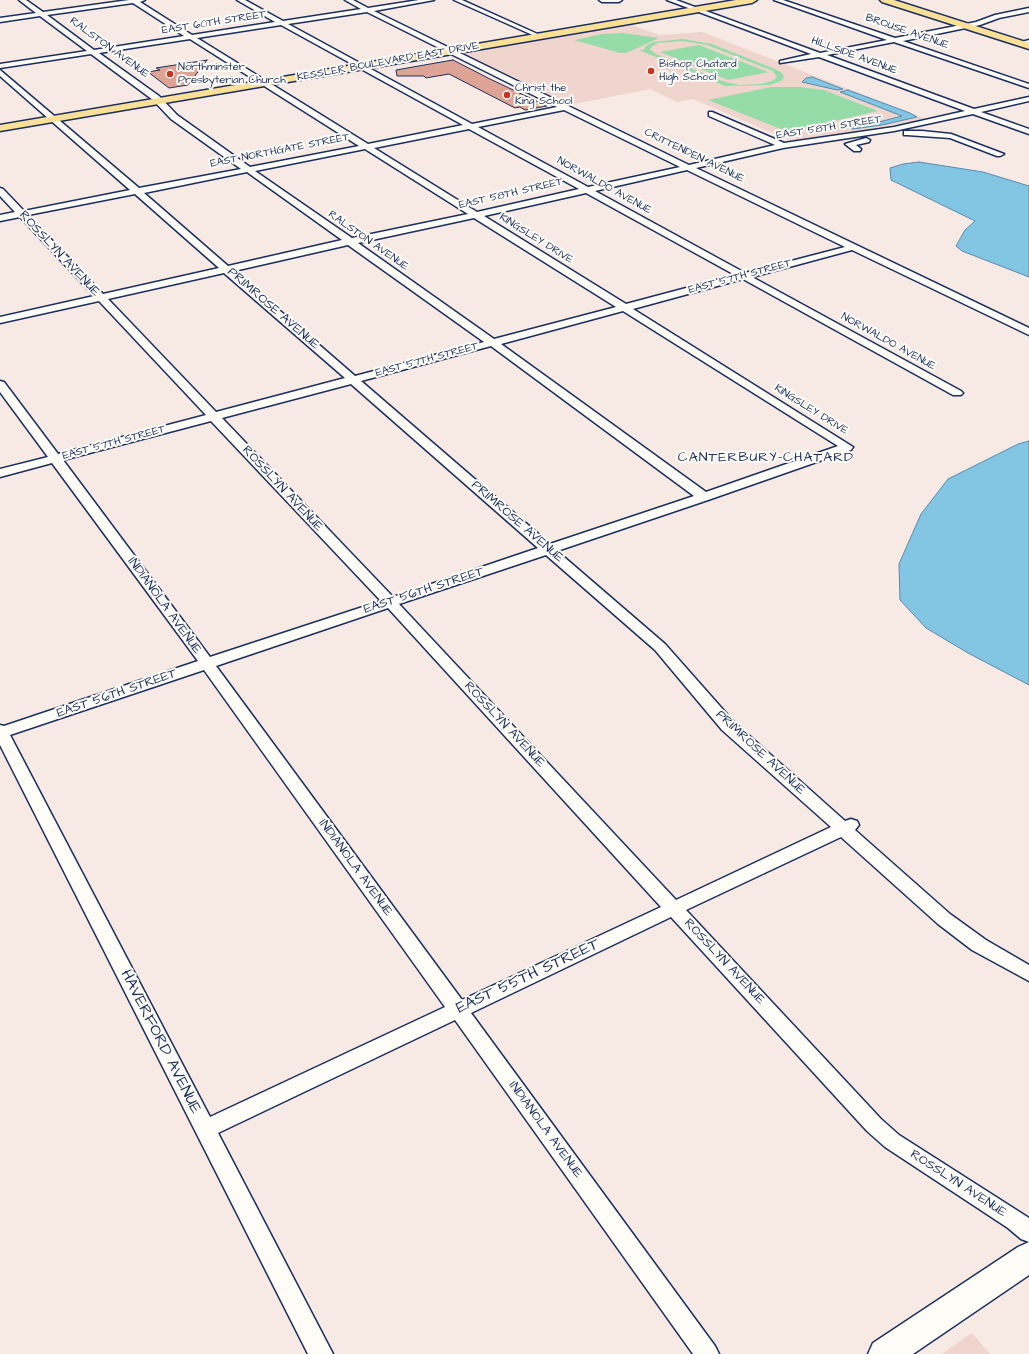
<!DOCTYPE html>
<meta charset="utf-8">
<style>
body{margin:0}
canvas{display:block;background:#f7eae4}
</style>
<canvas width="1029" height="1354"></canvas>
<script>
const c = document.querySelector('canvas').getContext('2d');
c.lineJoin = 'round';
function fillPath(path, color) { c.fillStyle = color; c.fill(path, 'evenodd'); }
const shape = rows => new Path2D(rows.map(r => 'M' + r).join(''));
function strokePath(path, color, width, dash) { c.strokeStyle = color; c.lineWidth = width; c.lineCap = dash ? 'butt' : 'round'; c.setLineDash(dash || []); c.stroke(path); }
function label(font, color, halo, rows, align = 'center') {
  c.font = font + ' "Architects Daughter",sans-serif'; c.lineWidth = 4; c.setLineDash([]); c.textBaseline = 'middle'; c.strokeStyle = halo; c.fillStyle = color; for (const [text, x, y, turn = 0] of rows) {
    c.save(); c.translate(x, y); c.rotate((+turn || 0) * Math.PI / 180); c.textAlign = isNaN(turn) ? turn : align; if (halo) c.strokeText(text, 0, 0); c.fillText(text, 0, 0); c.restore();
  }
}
const built = shape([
 [626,23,659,35,702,32,926,119,793,142,693,99,677,102,650,89,569,105,459,52],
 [972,1333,990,1354,942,1354,967,1336]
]);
const green = shape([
 [623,33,659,38,626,53,620,53,574,40,602,34],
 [683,39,712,44,775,69,782,73,784,77,781,81,769,85,725,86,639,50,643,50,647,45,654,42],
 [683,41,707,45,773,71,777,77,772,81,761,84,740,85,725,82,656,54,650,50,651,47,658,43],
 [699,45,768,72,769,72,728,80,660,52],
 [771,87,799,87,824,90,878,111,791,131,783,130,708,100]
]);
const water = shape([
 [812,77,843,89,837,90,802,82,806,78,812,77],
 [848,90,910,113,917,117,882,125,853,129,845,127,851,124,879,122,902,116,840,92,848,90],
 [919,162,983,172,1029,186,1029,277,962,251,956,246,965,230,975,221,891,180,890,168,903,164,919,162],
 [1029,441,1029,685,968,653,926,628,900,600,899,564,921,514,948,479,1018,444,1029,441]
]);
const building = shape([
 [207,60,188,85,169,88,148,72,160,70,156,68,207,60],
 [453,60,490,79,547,106,525,110,520,107,515,108,449,74,426,78,424,76,397,76,396,70,453,60]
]);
const street = shape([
 [19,0,26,0,43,12,129,0,145,0,140,2,192,35,275,22,237,0,245,0,283,21,361,9,345,0,353,0,368,8,419,0,434,0,374,11,689,165,775,145,709,116,709,112,712,112,784,143,894,127,965,111,819,57,780,63,780,61,811,54,667,0,676,0,820,53,887,40,774,0,783,0,895,38,976,22,995,15,1029,8,1029,12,999,18,980,25,903,41,1029,84,1029,88,894,42,827,55,974,109,1029,97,1029,101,981,112,1029,129,1029,134,973,114,894,131,783,148,696,168,1029,328,1029,335,852,250,752,277,961,391,963,393,961,395,953,395,743,279,633,309,853,447,851,450,708,500,557,551,665,644,734,722,845,821,851,819,857,821,859,825,855,830,950,914,986,940,1029,965,1029,981,972,950,938,924,841,837,686,910,881,1119,899,1135,1029,1218,1029,1242,1021,1239,1008,1228,885,1147,867,1131,671,917,471,1013,715,1346,719,1354,693,1354,455,1020,218,1133,333,1354,308,1354,0,745,0,725,4,726,198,661,52,463,0,477,0,469,48,457,0,392,0,381,4,382,58,454,206,415,99,301,0,323,0,317,94,296,20,217,0,221,0,215,15,212,0,196,0,188,3,189,24,211,130,190,0,76,0,70,139,188,241,169,171,119,153,100,91,54,0,68,0,64,87,51,40,16,0,22,0,18,36,13,19,0],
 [133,3,184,36,94,50,47,15,133,3],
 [367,12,557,107,472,124,288,24,367,12],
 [281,25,463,125,368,144,197,38,281,25],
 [190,39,359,146,250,167,177,115,159,96,99,53,190,39],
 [564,110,680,167,588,187,478,127,564,110],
 [469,129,579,189,477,212,374,148,469,129],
 [365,149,468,214,352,238,255,171,365,149],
 [687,170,845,247,745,273,595,191,687,170],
 [247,172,342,240,228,266,144,193,247,172],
 [586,193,735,275,626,304,484,216,586,193],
 [135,194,219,268,103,294,28,215,135,194],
 [474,218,616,307,494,339,358,243,474,218],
 [348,245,484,342,355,376,234,271,348,245],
 [224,273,345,378,216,412,108,299,224,273],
 [623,311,838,446,706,492,501,344,623,311],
 [491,346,694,496,550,544,361,381,491,346],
 [351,384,538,548,393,597,222,418,351,384],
 [211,421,381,601,210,657,63,460,211,421],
 [546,555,655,650,722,730,831,827,676,900,399,604,546,555],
 [388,608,661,907,462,1000,216,666,388,608],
 [204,670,445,1007,210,1117,10,735,204,670],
 [454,0,462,0,542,36,537,37,454,0],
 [599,0,622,0,619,2,602,2,599,0],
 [1029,40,1029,44,1021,45,1018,43,1029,40],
 [904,131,922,131,951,134,1004,154,1000,156,997,156,950,138,907,135,904,135,904,131],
 [866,138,870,140,869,142,856,145,861,149,860,151,854,151,845,144,866,138]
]);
const secondary = shape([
 [1029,1242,1029,1275,913,1354,868,1354,873,1343,1018,1247,1029,1242]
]);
const primary = shape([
 [736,0,757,0,752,3,0,131,0,125,736,0],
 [880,0,894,0,1029,43,1029,49,882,2,880,0]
]);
const markers = [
 [651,71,4,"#c8321e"],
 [170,74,4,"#c8321e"],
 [507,95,4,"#c8321e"]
];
const farStreetnames = [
 ["EAST 60TH STREET",214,23,-9],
 ["BROUSE AVENUE",907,32,19],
 ["RALSTON AVENUE",109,48,36],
 ["HILLSIDE AVENUE",854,56,20],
 ["KESSLER BOULEVARD EAST DRIVE",388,62,-10],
 ["EAST 58TH STREET",829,128,-9],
 ["EAST NORTHGATE STREET",280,151,-11],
 ["CRITTENDEN AVENUE",694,156,26],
 ["NORWALDO AVENUE",604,186,29],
 ["EAST 58TH STREET",511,194,-13],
 ["KINGSLEY DRIVE",536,239,32],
 ["RALSTON AVENUE",368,241,35],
 ["EAST 57TH STREET",740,277,-15],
 ["NORWALDO AVENUE",888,342,29],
 ["EAST 57TH STREET",427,360,-15],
 ["KINGSLEY DRIVE",811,410,32],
 ["EAST 57TH STREET",114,443,-15]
];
const farPoinames = [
 ["Bishop Chatard",659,65],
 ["High School",659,78],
 ["Northminster",178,68],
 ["Presbyterian Church",178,81],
 ["Christ the",515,89],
 ["King School",515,102]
];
const streetNames = [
 ["ROSSLYN AVENUE",59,254,47],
 ["PRIMROSE AVENUE",273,309,41],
 ["ROSSLYN AVENUE",282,489,47],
 ["PRIMROSE AVENUE",517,522,41],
 ["EAST 56TH STREET",424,591,-18],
 ["INDIANOLA AVENUE",164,606,54],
 ["EAST 56TH STREET",117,694,-19],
 ["ROSSLYN AVENUE",504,725,47],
 ["PRIMROSE AVENUE",760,753,43],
 ["INDIANOLA AVENUE",355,868,54],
 ["ROSSLYN AVENUE",724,962,47],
 ["INDIANOLA AVENUE",545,1130,54],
 ["ROSSLYN AVENUE",958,1184,33]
];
const neighbourhoodNames = [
 ["CANTERBURY–CHATARD",766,458]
];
const nearStreetnames = [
 ["EAST 55TH STREET",528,977,-25],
 ["HAVERFORD AVENUE",160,1042,63]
];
fillPath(built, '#efd5cd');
fillPath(green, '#96dca9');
fillPath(water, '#82c6e3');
strokePath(water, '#598aae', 1);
fillPath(building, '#dda496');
strokePath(building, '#1b2f5e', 1);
strokePath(street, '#1b2f5e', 3);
strokePath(secondary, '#1b2f5e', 3);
strokePath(primary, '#1b2f5e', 3);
fillPath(street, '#fdfcf7');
fillPath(secondary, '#fdfcf7');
fillPath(primary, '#fadf96');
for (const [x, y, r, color] of markers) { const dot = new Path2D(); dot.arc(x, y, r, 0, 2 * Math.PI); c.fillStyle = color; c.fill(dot); strokePath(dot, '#fdfcf7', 1.5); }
label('11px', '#1b2f5e', '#fdfcf7', farStreetnames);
label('11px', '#1b2f5e', '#fdfcf7', farPoinames, 'left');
label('13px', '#1b2f5e', '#fdfcf7', streetNames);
c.letterSpacing = '1px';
label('14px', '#1b2f5e', '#fdfcf7', neighbourhoodNames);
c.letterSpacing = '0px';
label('16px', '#1b2f5e', '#fdfcf7', nearStreetnames);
</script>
